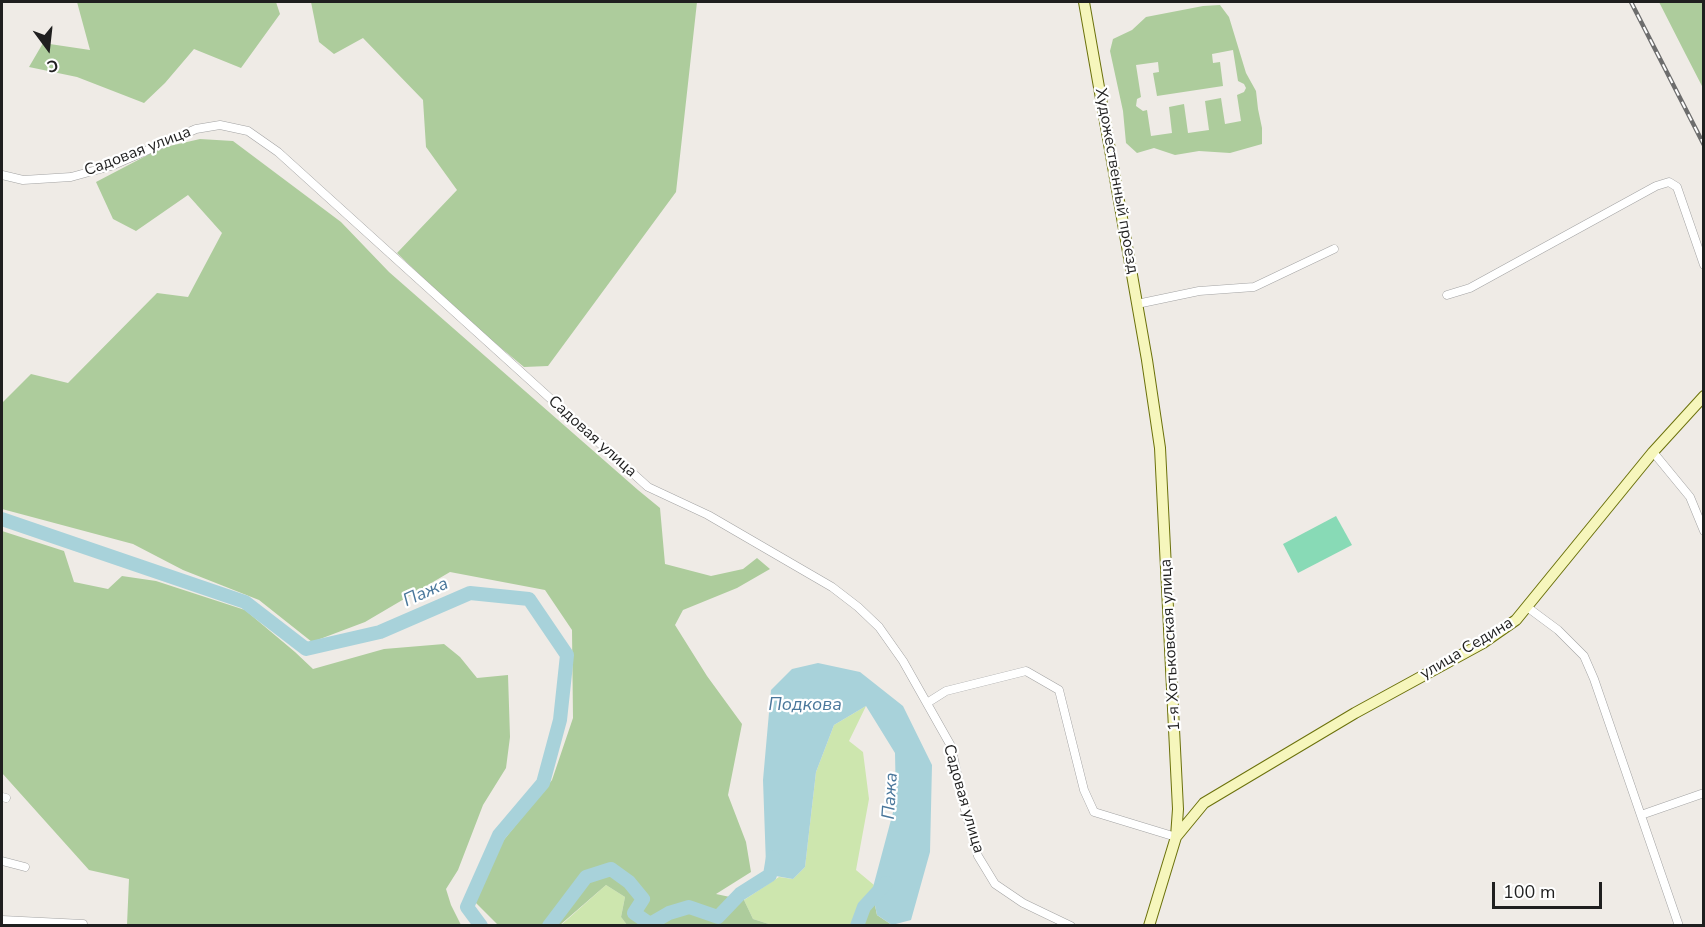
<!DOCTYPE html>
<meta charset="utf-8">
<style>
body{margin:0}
#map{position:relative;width:1705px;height:927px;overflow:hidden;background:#efebe6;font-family:"Nunito Sans",sans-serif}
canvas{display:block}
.frame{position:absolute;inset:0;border:3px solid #1f1f1f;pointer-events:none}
.north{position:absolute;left:18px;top:18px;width:60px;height:60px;-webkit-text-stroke:4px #fff;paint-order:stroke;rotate:165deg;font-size:16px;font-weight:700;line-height:24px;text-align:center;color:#1f1f1f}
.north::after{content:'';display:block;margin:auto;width:21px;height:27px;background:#1f1f1f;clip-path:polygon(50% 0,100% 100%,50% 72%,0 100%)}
.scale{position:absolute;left:1492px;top:882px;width:110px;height:27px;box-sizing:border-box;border:3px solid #1f1f1f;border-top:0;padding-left:8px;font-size:18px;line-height:21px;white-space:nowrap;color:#1f1f1f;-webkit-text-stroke:4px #fff;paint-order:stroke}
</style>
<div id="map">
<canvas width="1705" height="927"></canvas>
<div class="frame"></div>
<div class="north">С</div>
<div class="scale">100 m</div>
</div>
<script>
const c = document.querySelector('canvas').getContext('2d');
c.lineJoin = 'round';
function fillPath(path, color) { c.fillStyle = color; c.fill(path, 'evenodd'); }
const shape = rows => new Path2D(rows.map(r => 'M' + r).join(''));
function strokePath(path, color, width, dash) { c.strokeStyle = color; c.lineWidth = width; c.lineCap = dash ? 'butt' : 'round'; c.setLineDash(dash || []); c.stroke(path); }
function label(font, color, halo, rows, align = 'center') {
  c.font = font + ' "Nunito Sans",sans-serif'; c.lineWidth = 4.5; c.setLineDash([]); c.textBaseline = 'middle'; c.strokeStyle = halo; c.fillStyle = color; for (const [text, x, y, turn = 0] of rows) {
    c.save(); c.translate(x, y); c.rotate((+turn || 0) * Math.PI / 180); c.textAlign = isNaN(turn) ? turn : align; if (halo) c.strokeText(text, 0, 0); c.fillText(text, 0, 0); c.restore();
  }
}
const grass = shape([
 [866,706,849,741,863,752,869,799,856,870,874,885,872,891,853,925,772,925,753,919,744,900,779,877,793,879,805,867,816,772,834,725],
 [606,885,625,897,621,917,627,925,560,926]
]);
const forest = shape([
 [77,2,276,2,280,14,241,68,194,49,165,83,144,103,77,77,29,67,43,43,90,50],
 [311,2,697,2,676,192,548,366,524,367,467,320,397,253,457,190,426,147,423,100,363,38,334,54,319,42],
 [1659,2,1703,2,1703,88,1686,55],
 [1220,5,1229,17,1246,73,1256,91,1258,109,1262,128,1262,144,1230,153,1199,151,1175,155,1154,148,1137,153,1126,143,1123,111,1110,51,1113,39,1132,30,1146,17,1203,6],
 [1233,50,1238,81,1244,84,1246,88,1244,92,1237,95,1241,121,1225,124,1221,98,1205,101,1209,130,1188,133,1184,104,1169,107,1172,133,1151,136,1147,110,1143,111,1136,106,1137,99,1141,97,1136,65,1158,62,1159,72,1153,73,1157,96,1223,86,1220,62,1213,63,1212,54],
 [200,139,233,141,341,222,389,272,638,490,660,508,665,564,711,576,743,569,757,558,770,569,737,588,683,610,675,625,707,676,742,724,728,795,746,842,751,872,716,894,744,900,753,919,772,925,627,925,621,917,625,897,606,885,560,925,498,925,475,902,503,841,552,780,573,718,572,630,545,590,450,572,365,622,312,642,259,600,183,570,133,544,2,509,2,403,31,374,68,383,157,293,188,297,222,233,188,195,136,231,113,219,96,182,161,148],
 [2,531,64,551,74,582,108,589,122,576,156,581,245,610,295,652,313,669,384,649,444,644,460,657,477,678,508,675,510,737,506,768,483,805,458,870,446,889,451,905,461,925,127,925,129,879,89,870,2,773],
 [872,891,877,915,892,925,853,926,853,924]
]);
const pitch = shape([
 [1336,516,1352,545,1298,573,1283,544]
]);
const water = shape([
 [818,663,860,672,903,706,932,765,930,852,911,920,892,925,877,915,872,891,896,801,895,753,866,706,834,725,816,772,805,867,793,879,770,875,766,865,763,780,771,690,792,669]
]);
const river = shape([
 [2,519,245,602,306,649,380,632,470,593,529,599,567,655,560,720,543,783,499,835,467,907,481,926],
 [549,926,586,877,611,869,629,882,643,899,634,913,650,924,669,913,689,907,718,917,740,894,770,875,773,857],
 [857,926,864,907,886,883]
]);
const street = shape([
 [2,175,23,180,71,177,111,166,196,129,220,125,248,131,278,152,648,487,708,515,832,587,858,607,879,627,903,661,951,746,964,806,978,856,995,884,1023,903,1071,926],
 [1447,295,1470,288,1656,186,1669,182,1677,187,1704,265],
 [1137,304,1199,291,1254,287,1334,249],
 [1653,452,1690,497,1704,531],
 [1527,607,1558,630,1584,656,1594,679,1679,926],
 [927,703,946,691,1026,671,1059,690,1084,790,1094,812,1176,837],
 [2,797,6,798],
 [1641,815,1704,793],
 [2,861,25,867],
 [2,920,83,924,83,926]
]);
const secondary = shape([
 [1084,2,1147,360,1160,448,1178,809,1176,837,1149,926],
 [1176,837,1204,803,1355,713,1483,643,1516,620,1653,452,1704,396]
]);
const rail = shape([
 [1631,2,1704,145]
]);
const streetNames = [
 ["Садовая улица",138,152,-21],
 ["Художественный проезд",1116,181,80],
 ["Садовая улица",592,437,42],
 ["1-я Хотьковская улица",1171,645,-93],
 ["улица Седина",1467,649,-31],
 ["Садовая улица",963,799,74]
];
const waterNames = [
 ["Пажа",426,593,-24],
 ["Подкова",805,706],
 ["Пажа",891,796,-86]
];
fillPath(grass, '#cde6ae');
fillPath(forest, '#adcc9c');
fillPath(pitch, '#88dab6');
fillPath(water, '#a8d2da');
strokePath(river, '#a8d2da', 14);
strokePath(street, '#a3a3a3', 9);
strokePath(secondary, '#6b710b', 12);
strokePath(street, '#fff', 8);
strokePath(secondary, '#f6f6bc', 10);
strokePath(rail, '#6d6d6d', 4.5);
strokePath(rail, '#fff', 2, [7]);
label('16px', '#1f1f1f', '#fff', streetNames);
label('italic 18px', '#4a779b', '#fff', waterNames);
</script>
